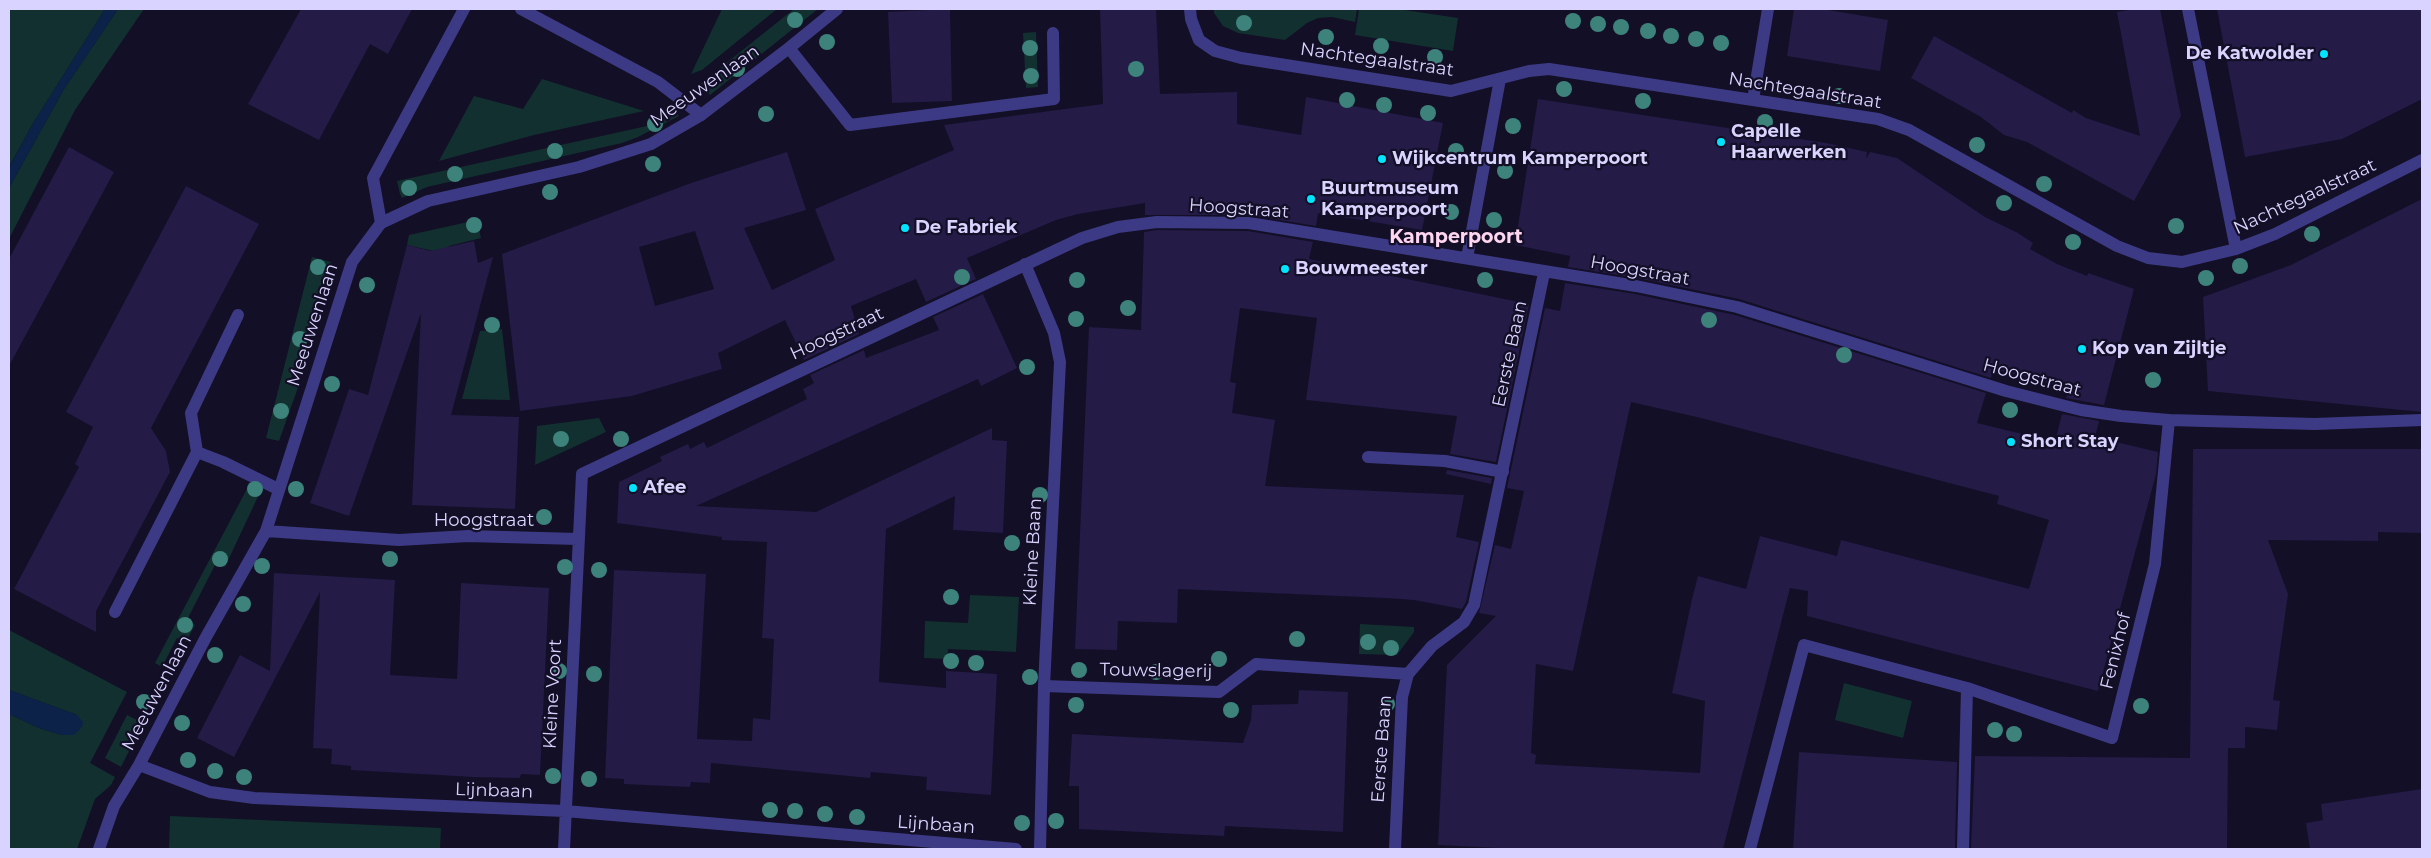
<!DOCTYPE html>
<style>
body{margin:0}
#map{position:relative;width:2431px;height:858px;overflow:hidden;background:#130f26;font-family:Montserrat,sans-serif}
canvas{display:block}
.frame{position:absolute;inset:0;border:10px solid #d9d4ff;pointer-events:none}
</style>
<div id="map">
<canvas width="2431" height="858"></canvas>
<div class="frame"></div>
</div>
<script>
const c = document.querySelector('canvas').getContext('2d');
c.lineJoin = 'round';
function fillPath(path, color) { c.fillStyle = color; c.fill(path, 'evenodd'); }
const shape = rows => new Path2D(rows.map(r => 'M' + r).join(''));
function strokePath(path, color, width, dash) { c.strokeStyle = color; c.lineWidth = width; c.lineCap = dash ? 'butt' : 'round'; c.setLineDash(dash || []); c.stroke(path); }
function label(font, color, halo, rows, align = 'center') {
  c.font = font + ' Montserrat,sans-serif'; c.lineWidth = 4.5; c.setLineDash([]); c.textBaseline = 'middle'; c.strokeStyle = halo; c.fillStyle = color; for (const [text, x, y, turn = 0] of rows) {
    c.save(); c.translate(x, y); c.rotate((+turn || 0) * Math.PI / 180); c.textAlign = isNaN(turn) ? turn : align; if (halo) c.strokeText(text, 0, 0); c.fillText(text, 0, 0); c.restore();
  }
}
const green = shape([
 [9,9,105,9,32,125,9,167],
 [118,9,144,9,75,110,9,239,9,188,64,89],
 [722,9,777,9,702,70,691,74],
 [794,9,818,9,710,95,700,84],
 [1214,9,1357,9,1355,22,1332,17,1318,18,1307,23,1285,40,1238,33,1223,26,1214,13],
 [1359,9,1398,9,1458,18,1453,51,1355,35],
 [1036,32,1038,87,1026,88,1023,33],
 [542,79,644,111,534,135,439,161,474,96,523,109],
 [672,107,679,116,638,137,622,143,427,187,402,198,400,194,397,181,647,126],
 [477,220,481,238,449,246,446,254,407,245,409,235],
 [312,257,331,262,291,379,300,382,279,441,266,438],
 [502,329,510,400,462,399,480,331],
 [599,418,606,432,535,465,537,426],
 [250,483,262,488,225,567,216,563,187,620,195,625,186,642,177,638,162,667,155,663],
 [970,595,1019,597,1016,652,948,649,947,659,924,658,925,621,968,623],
 [1360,624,1414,627,1414,632,1397,655,1359,654],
 [9,630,127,692,90,763,115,777,111,785,95,799,77,849,9,849,9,714,39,728,62,735,77,715,9,690],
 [1844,683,1912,701,1903,738,1835,720],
 [127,715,143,723,121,767,105,758],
 [170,816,441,828,440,849,169,849]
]);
const water = shape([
 [105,9,118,9,64,89,9,188,9,168,32,125],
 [9,690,77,715,83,722,82,727,74,735,62,735,39,728,9,714]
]);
const building = shape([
 [301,9,412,9,388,54,370,44,319,140,248,104],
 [950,9,952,101,892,103,888,12],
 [1100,9,1156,9,1160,94,1237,92,1237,124,1301,135,1306,97,1443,123,1422,230,1318,213,1316,226,1249,215,1145,215,1145,203,1078,214,1056,220,967,258,976,279,926,302,916,279,851,306,859,334,804,360,785,320,718,353,722,369,632,396,520,411,502,254,691,183,787,152,806,210,744,228,772,290,835,260,815,209,954,150,944,125,1103,104],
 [695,231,714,289,655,306,639,247],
 [1794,9,1822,9,1888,20,1880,71,1787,56],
 [2134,9,2160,9,2181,116,2134,201,2027,142,2004,135,1981,117,1911,78,1934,36,2072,113,2073,110,2086,118,2140,136,2117,12],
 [2217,9,2422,9,2422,99,2342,139,2245,157],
 [1538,99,1826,143,1867,152,1866,159,1870,152,1897,158,1985,217,2018,233,2033,243,2030,249,2057,264,2087,276,2088,273,2134,289,2104,405,2066,398,2069,389,2036,379,1993,369,1991,378,1739,299,1637,278,1568,267,1570,256,1515,245],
 [69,147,114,172,9,366,9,259],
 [186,186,259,224,151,428,166,451,170,472,96,611,96,632,14,589,79,467,75,464,93,427,66,412],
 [2422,199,2422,412,2208,391,2203,297,2291,265],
 [1157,230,1248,231,1313,242,1309,259,1529,304,1496,462,1450,454,1457,416,1306,400,1317,318,1240,308,1230,382,1236,383,1232,413,1275,420,1265,486,1464,495,1456,537,1479,542,1466,602,1462,609,1414,600,1386,598,1178,589,1177,623,1118,621,1117,650,1075,649,1089,327,1141,330,1144,232],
 [474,241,478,263,493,257,451,415,519,417,515,509,412,505,421,313,349,516,310,503,349,389,368,395,407,245,430,251],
 [1565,283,1635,294,1735,315,1986,393,1977,423,2055,442,2062,414,2099,421,2095,437,2158,452,2156,474,2098,691,1807,616,1808,591,1790,588,1723,849,1520,849,1438,845,1447,665,1496,616,1479,613,1495,545,1511,549,1524,491,1507,488,1545,308,1560,311],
 [1631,402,1701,418,1999,496,1997,504,2049,520,2029,589,1841,540,1837,556,1760,536,1746,589,1698,576,1692,599,1672,693,1705,701,1700,773,1535,764,1536,755,1531,753,1536,664,1573,671],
 [983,294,1017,368,981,386,978,379,696,506,816,512,992,428,992,440,1007,441,1003,533,953,530,955,496,886,529,884,570,879,682,946,688,946,671,997,674,991,795,926,790,927,777,871,772,870,778,711,763,710,783,691,782,690,787,624,784,624,779,605,778,614,570,706,574,697,739,752,741,753,718,770,720,774,639,762,638,767,542,722,540,722,537,617,523,619,482,662,461,660,457,688,444,690,449,704,442,707,448,807,399,803,389,814,383,810,375,864,350,866,358,939,330,933,317],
 [2193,449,2422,449,2422,533,2378,532,2378,541,2268,540,2288,594,2273,700,2280,701,2277,730,2245,727,2245,748,2228,748,2227,849,1971,849,1975,756,2190,758],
 [1447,470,1492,478,1491,484,1446,474],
 [274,573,395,580,390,675,457,679,461,583,549,588,540,775,521,774,520,778,473,777,351,770,351,766,331,764,332,749,313,748,320,592,234,757,197,738,240,655,270,671],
 [1299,690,1348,692,1343,832,1225,826,1224,836,1079,829,1079,786,1069,786,1072,734,1243,743,1251,720,1252,705,1298,704],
 [1799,752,1957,762,1955,849,1793,849],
 [2422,789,2422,849,2310,849,2306,823,2323,820,2321,804]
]);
const lane = shape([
 [521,9,658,82,701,115],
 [381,223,373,178,464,9],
 [197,452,223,462,278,489],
 [1368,457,1445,461,1503,472],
 [115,612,197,452,191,413,238,315]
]);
const street = shape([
 [1190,9,1191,19,1199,40,1215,51,1241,58,1451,91,1529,71,1549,69,1878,119,1909,130,2117,246,2148,258,2182,262,2236,249,2275,234,2422,160],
 [2188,9,2236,249],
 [789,48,850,125,1054,99,1053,33],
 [1753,100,1768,9],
 [1467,258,1500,79],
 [1025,264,1054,333,1060,362,1044,686,1040,849],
 [266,531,399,540,468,536,578,539],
 [1044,686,1219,692,1256,664,1408,674],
 [139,765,210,792,254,798,565,811,1016,849],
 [99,849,114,806,139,765,206,637,266,531,352,262,381,223,428,201,579,167,651,144,701,115,789,48,837,9],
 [564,849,582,474,1082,238,1118,227,1157,222,1249,223,1636,286,1737,307,2006,391,2081,410,2121,416,2169,420,2315,424,2422,420],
 [1395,849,1402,697,1408,674,1432,646,1464,622,1474,605,1544,273],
 [1750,849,1804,645,1967,688,2112,738,2155,564,2169,420],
 [1963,849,1967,688]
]);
const trees = [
 [795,20],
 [1573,21],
 [1244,23],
 [1598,24],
 [1621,27],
 [1648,31],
 [1671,36],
 [1326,37],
 [1696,39],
 [827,42],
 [1721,43],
 [1381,46],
 [1030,48],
 [1435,57],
 [737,69],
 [1136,69],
 [1031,76],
 [1564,89],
 [1839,96],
 [1347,100],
 [1643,101],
 [1384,105],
 [1428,113],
 [766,114],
 [1765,122],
 [655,124],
 [1513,126],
 [1977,145],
 [555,151],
 [1456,151],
 [653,164],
 [1505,171],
 [455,174],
 [2044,184],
 [409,188],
 [550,192],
 [2004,203],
 [1451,212],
 [1494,220],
 [474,225],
 [2176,226],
 [2312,234],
 [2073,242],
 [2240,266],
 [318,267],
 [962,277],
 [2206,278],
 [1077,280],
 [1485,280],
 [367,285],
 [1128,308],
 [1076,319],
 [1709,320],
 [492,325],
 [300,339],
 [1844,355],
 [1027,367],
 [2153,380],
 [332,384],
 [2010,410],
 [281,411],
 [561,439],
 [621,439],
 [255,489],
 [296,489],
 [1040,495],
 [544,517],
 [1012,543],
 [220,559],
 [390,559],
 [262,566],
 [565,567],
 [599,570],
 [951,597],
 [243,604],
 [185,625],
 [1297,639],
 [1368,642],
 [1391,648],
 [215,655],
 [1219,659],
 [951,661],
 [976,663],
 [1079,670],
 [559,671],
 [1156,672],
 [594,674],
 [1030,677],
 [144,702],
 [1387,704],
 [1076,705],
 [2141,706],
 [1231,710],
 [182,723],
 [1995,730],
 [2014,734],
 [188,760],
 [215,771],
 [553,776],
 [244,777],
 [589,779],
 [770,810],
 [795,811],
 [825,814],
 [857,817],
 [1056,821],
 [1022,823]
];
const markers = [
 [2324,54,5,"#00e5ff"],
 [1721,142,5,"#00e5ff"],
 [1382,159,5,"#00e5ff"],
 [1311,199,5,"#00e5ff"],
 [905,228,5,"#00e5ff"],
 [1285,269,5,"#00e5ff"],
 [2082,349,5,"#00e5ff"],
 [2011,442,5,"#00e5ff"],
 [633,488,5,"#00e5ff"]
];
const poiNames = [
 ["De Katwolder",2314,54,"right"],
 ["Capelle",1731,132],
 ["Haarwerken",1731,153],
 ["Wijkcentrum Kamperpoort",1392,159],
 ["Buurtmuseum",1321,189],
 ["Kamperpoort",1321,210],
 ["De Fabriek",915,228],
 ["Bouwmeester",1295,269],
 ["Kop van Zijltje",2092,349],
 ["Short Stay",2021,442],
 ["Afee",643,488]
];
const streetNames = [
 ["Nachtegaalstraat",1377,60,8],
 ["Meeuwenlaan",705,86,-35],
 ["Nachtegaalstraat",1805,91,9],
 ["Nachtegaalstraat",2305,197,-25],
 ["Hoogstraat",1239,209,4],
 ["Hoogstraat",1640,271,10],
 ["Meeuwenlaan",313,325,-72],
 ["Hoogstraat",837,334,-25],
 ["Eerste Baan",1510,354,-78],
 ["Hoogstraat",2032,378,15],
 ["Hoogstraat",484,521],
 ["Kleine Baan",1033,552,-87],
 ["Fenixhof",2116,651,-76],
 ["Touwslagerij",1156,671,1],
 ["Meeuwenlaan",157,693,-62],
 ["Kleine Voort",553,694,-87],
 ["Eerste Baan",1382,749,-86],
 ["Lijnbaan",494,791,2],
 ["Lijnbaan",936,825,4]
];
const neighbourhoodNames = [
 ["Kamperpoort",1456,237]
];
fillPath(green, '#12302f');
fillPath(water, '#0c2248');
fillPath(building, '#241b47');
strokePath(lane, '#3d3a85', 12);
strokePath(street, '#3d3a85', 12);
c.fillStyle = '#3d827b';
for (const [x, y] of trees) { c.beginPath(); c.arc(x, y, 8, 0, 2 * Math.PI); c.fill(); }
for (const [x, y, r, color] of markers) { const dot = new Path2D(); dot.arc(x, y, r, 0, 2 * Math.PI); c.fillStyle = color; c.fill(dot); strokePath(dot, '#130f26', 2); }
label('bold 18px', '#d9d4ff', '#130f26', poiNames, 'left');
label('18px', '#d9d4ff', '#130f26', streetNames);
label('bold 19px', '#ffd6f0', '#130f26', neighbourhoodNames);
</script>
